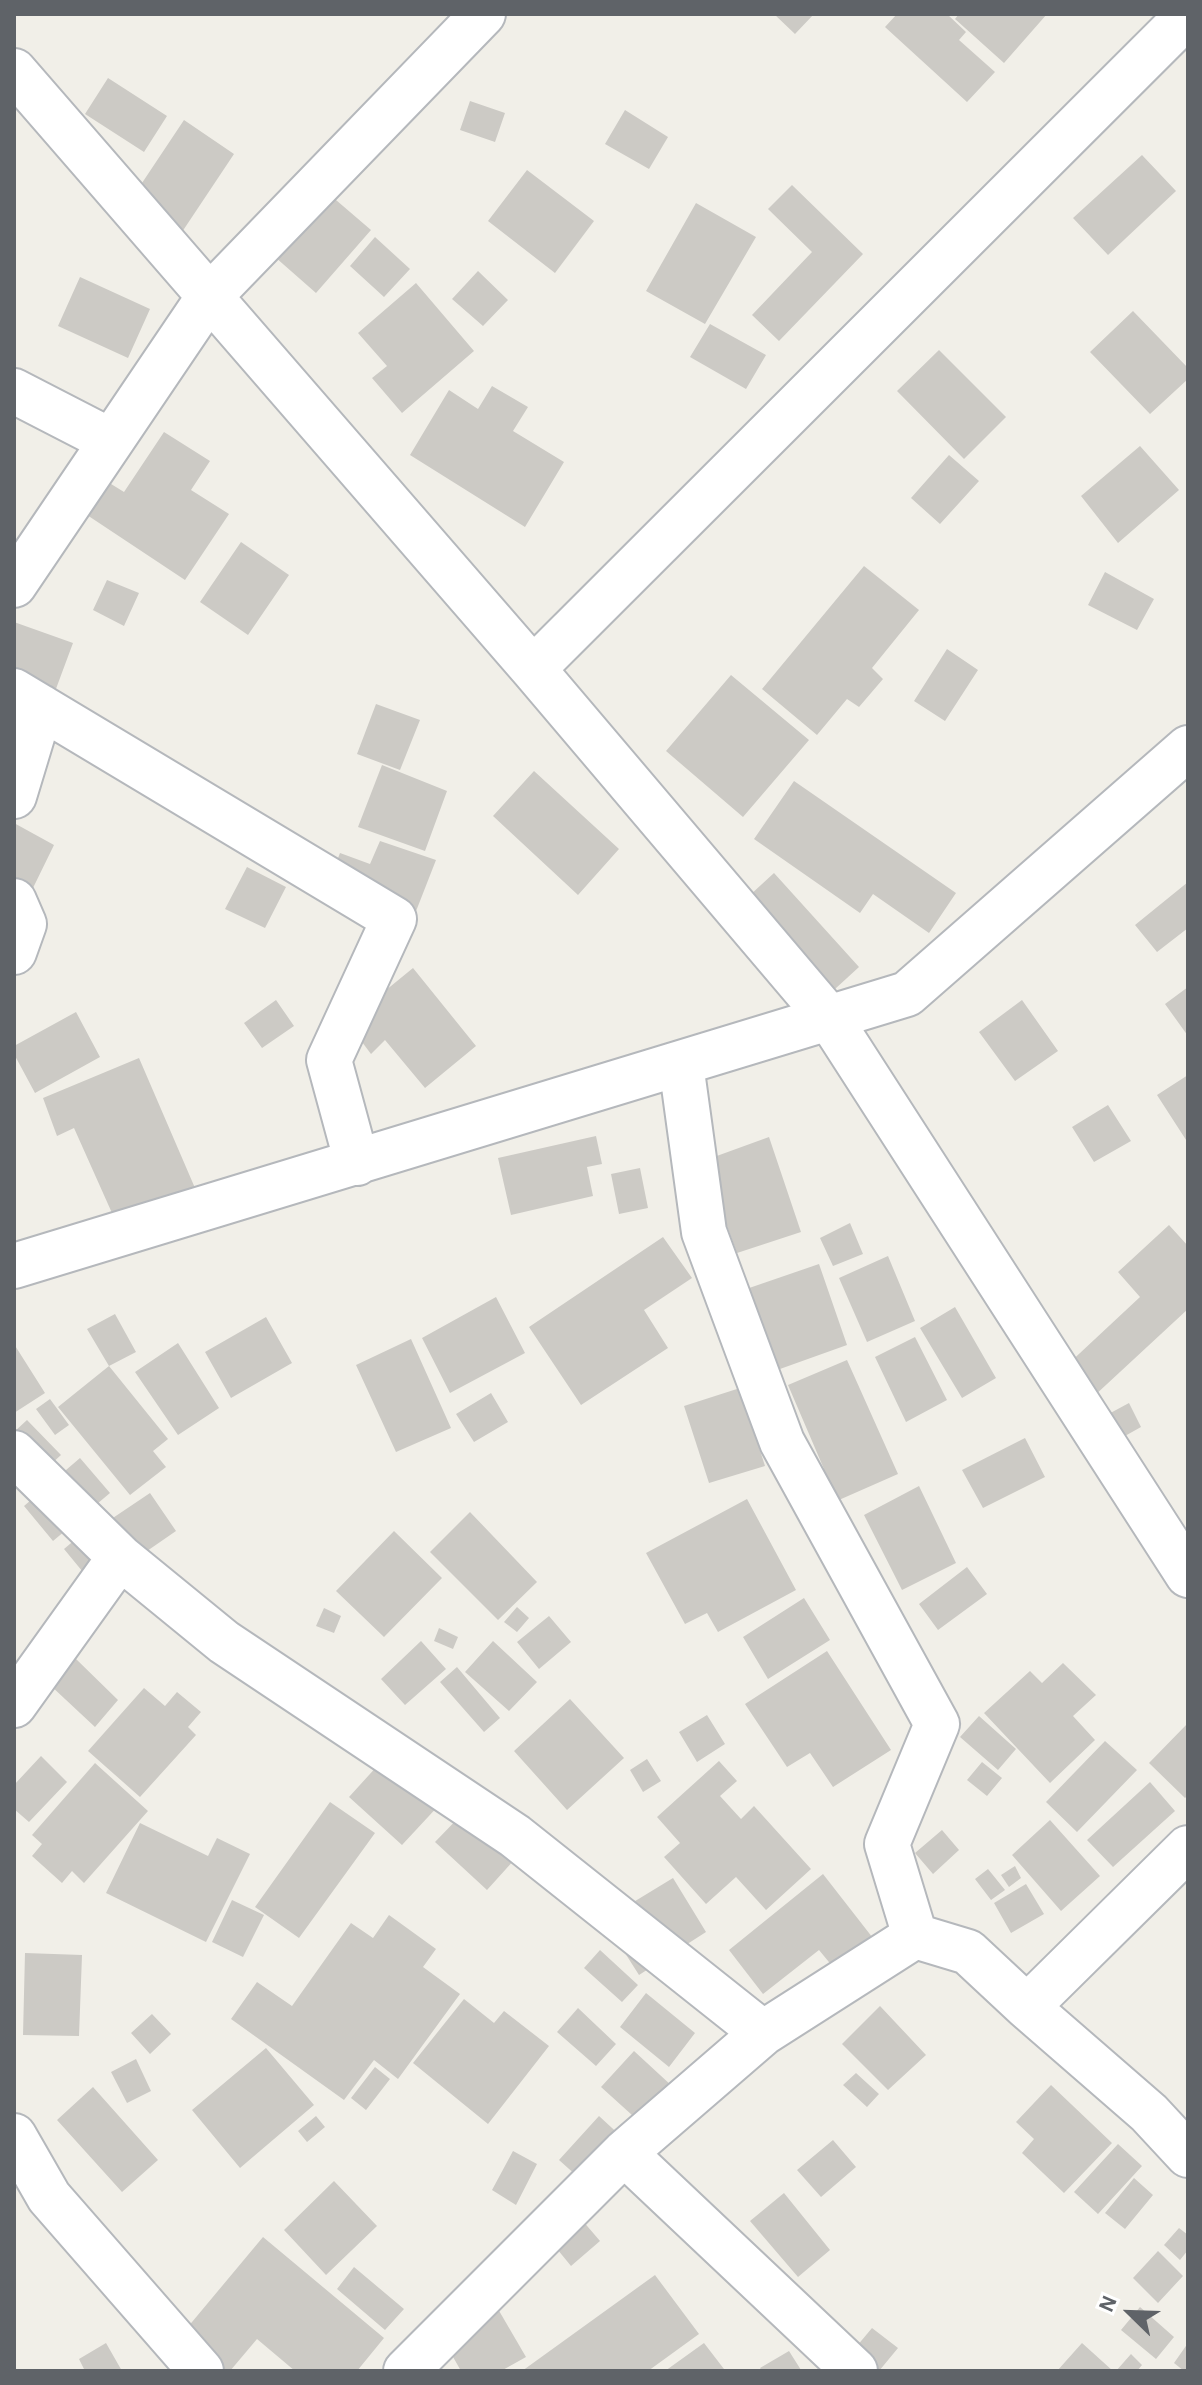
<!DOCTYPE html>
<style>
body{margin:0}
#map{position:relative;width:1202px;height:2385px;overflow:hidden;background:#f1efe8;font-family:"Alegreya Sans",sans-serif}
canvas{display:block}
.frame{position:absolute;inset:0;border:16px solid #5f6368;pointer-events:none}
.north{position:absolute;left:1090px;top:2273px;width:80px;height:80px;-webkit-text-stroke:6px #fff;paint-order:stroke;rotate:293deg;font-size:22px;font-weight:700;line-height:32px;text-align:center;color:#5f6368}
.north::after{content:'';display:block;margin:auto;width:28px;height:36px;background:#5f6368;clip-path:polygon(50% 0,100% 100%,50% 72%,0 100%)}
</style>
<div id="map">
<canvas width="1202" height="2385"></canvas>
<div class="frame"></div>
<div class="north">N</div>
</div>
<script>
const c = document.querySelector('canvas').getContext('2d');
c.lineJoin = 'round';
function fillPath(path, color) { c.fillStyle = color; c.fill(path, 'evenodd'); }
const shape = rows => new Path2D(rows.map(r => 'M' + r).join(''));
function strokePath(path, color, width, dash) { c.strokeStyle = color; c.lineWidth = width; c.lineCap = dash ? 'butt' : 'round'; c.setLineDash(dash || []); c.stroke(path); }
const building = shape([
 [774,14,814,14,795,34],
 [897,14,947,14,966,32,959,40,995,72,967,102,885,27],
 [959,14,1047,14,1004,63,955,19],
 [108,78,167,116,144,152,85,114],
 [470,101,505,113,495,142,460,130],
 [625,110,668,137,649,169,605,144],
 [184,120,234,154,182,232,132,198],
 [1142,155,1176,191,1108,255,1073,218],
 [527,170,594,221,555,273,488,221],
 [792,185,863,254,779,341,752,315,812,252,768,209],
 [329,194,371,230,316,293,275,257],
 [696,203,756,237,705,324,646,291],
 [375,237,410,269,384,297,350,266],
 [478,271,508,300,483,326,452,299],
 [80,277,150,309,128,358,58,326],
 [416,283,474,351,402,413,372,378,387,366,358,333],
 [1133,311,1188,368,1188,379,1150,414,1090,352],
 [710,324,766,355,746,389,690,357],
 [939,350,1006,417,964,459,897,391],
 [492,386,528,407,513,431,564,462,525,527,410,455,449,390,478,409],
 [164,432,210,461,191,490,229,514,185,580,81,511,103,479,124,492],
 [1140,446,1179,490,1118,543,1081,496],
 [949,455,979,481,940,524,911,498],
 [241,542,289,575,248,635,200,602],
 [864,566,919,610,872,668,883,679,859,707,847,699,817,735,762,689],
 [1105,572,1154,599,1137,630,1088,605],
 [107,580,139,593,124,626,93,610],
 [14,622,73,643,47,713,14,700],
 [947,649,978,670,945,721,914,701],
 [731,675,809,740,743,817,666,751],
 [376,704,420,720,400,770,357,754],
 [382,765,447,791,425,851,358,827],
 [534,771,619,849,578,895,493,816],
 [794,781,956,893,929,933,873,894,860,913,754,839],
 [14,823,54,845,32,890,14,881],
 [380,841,436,860,411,924,325,892,340,853,370,864],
 [247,867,286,887,265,928,225,909],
 [774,873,859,967,823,1000,737,907],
 [1188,882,1188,928,1157,952,1135,925],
 [413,968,476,1046,425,1088,385,1040,371,1054,347,1022],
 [1188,987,1188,1036,1165,1004],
 [276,1000,294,1026,262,1048,244,1023],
 [1022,1000,1058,1051,1015,1081,979,1032],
 [76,1012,100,1057,35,1093,14,1054,14,1046],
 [139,1058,195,1188,116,1222,74,1128,57,1136,43,1098],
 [1188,1075,1188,1143,1157,1095],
 [1108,1105,1131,1141,1094,1162,1072,1127],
 [596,1136,602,1164,587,1167,593,1196,511,1215,498,1158],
 [769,1137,801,1232,737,1253,703,1161],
 [640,1168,648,1208,619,1214,611,1174],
 [850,1223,863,1254,833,1266,820,1238],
 [1169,1225,1188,1246,1188,1309,1093,1397,1065,1367,1140,1297,1118,1272],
 [663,1237,692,1278,644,1310,668,1348,581,1405,529,1327],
 [888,1256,915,1321,867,1342,839,1278],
 [819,1264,847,1345,752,1379,723,1297],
 [496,1297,525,1353,450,1393,422,1338],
 [955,1307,996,1378,962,1398,920,1328],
 [115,1314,136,1352,109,1366,87,1329],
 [266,1317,292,1363,231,1398,205,1352],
 [915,1337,947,1400,906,1422,875,1357],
 [411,1339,451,1428,396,1452,356,1365],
 [178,1343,219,1408,178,1435,135,1372],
 [14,1344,45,1393,14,1413],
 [847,1360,898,1474,798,1518,784,1487,824,1469,788,1385],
 [109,1366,168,1439,153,1451,166,1467,130,1495,58,1407],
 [740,1388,765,1466,709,1483,684,1406],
 [491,1393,508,1422,474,1442,456,1414],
 [50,1399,69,1425,55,1435,36,1409],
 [1129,1403,1141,1427,1116,1441,1103,1417],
 [27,1420,61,1455,28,1485,14,1432],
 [1025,1438,1045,1477,983,1508,962,1470],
 [80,1458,110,1493,53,1541,24,1506],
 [919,1486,956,1563,902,1590,864,1515],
 [150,1493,176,1531,121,1569,95,1530],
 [747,1499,796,1590,718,1632,707,1613,685,1624,646,1553],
 [470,1512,537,1582,498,1620,430,1552],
 [394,1531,442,1578,384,1637,336,1591],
 [83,1533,106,1600,64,1549],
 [967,1567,987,1594,938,1630,919,1604],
 [804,1598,830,1640,768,1679,743,1637],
 [517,1607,529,1618,517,1632,504,1622],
 [324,1608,341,1616,334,1633,316,1626],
 [549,1616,571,1642,539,1669,517,1642],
 [439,1628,458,1637,453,1649,434,1641],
 [421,1641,446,1669,405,1705,381,1679],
 [493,1641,537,1682,509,1711,465,1672],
 [827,1651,891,1750,833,1787,810,1753,787,1767,745,1704],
 [75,1658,118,1700,95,1727,50,1685],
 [1063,1663,1096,1695,1073,1716,1095,1740,1050,1783,984,1713,1030,1671,1042,1683],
 [457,1667,500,1718,484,1732,440,1682],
 [144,1688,165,1706,177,1692,201,1712,188,1727,196,1735,140,1797,88,1751],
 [570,1699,624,1758,567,1810,514,1751],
 [707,1715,725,1744,697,1762,679,1732],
 [979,1716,1016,1749,998,1770,960,1737],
 [1188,1723,1188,1795,1185,1798,1149,1763],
 [1105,1741,1137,1770,1077,1832,1046,1802],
 [389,1753,441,1803,402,1845,349,1797],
 [41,1756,67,1782,29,1822,14,1809,14,1785],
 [647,1759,661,1781,643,1792,630,1770],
 [719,1761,737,1781,720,1796,741,1819,754,1806,811,1869,766,1910,736,1877,706,1904,664,1857,680,1843,657,1817],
 [982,1762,1002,1778,987,1796,967,1780],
 [95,1763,148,1811,84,1883,72,1871,62,1883,32,1856,42,1844,32,1835],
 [1150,1782,1175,1811,1113,1867,1087,1840],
 [330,1802,375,1833,299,1938,255,1907],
 [464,1812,515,1859,487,1890,435,1842],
 [1050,1820,1100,1876,1061,1911,1012,1855],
 [140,1823,208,1856,217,1838,250,1854,206,1942,106,1893],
 [942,1830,959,1850,933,1874,915,1853],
 [1015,1866,1021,1878,1009,1887,1001,1875],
 [988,1869,1005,1890,991,1900,975,1879],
 [823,1874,876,1942,838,1973,819,1950,763,1994,729,1950],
 [673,1878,706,1932,639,1975,604,1920],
 [1026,1884,1044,1914,1011,1933,994,1903],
 [232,1900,264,1915,243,1957,212,1942],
 [389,1915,436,1949,423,1967,460,1994,398,2079,374,2060,344,2100,231,2019,257,1982,292,2006,351,1923,373,1938],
 [600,1950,638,1985,622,2002,584,1968],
 [25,1953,82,1955,79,2036,23,2035],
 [646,1993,695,2033,669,2067,620,2027],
 [464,1999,494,2023,504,2011,549,2046,488,2124,413,2063],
 [880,2006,926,2055,888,2090,842,2044],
 [578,2008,616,2044,596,2066,557,2032],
 [152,2014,171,2034,150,2054,131,2033],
 [266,2048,314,2105,240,2168,192,2110],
 [634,2051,685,2098,653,2134,601,2087],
 [136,2059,151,2091,127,2103,111,2072],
 [375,2067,390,2079,366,2110,351,2098],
 [856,2073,879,2094,867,2107,843,2085],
 [1051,2085,1112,2143,1064,2193,1022,2153,1034,2139,1016,2122],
 [93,2087,158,2160,122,2192,57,2120],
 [316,2116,325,2127,307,2142,298,2131],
 [599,2116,637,2151,597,2194,559,2160],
 [833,2140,856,2167,821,2197,797,2170],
 [1118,2144,1142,2166,1098,2214,1074,2192],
 [513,2151,537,2164,516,2205,492,2190],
 [1134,2178,1153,2195,1125,2229,1105,2213],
 [334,2181,377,2226,326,2275,284,2230],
 [784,2193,830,2250,798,2277,750,2221],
 [582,2220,600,2241,571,2266,553,2244],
 [1179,2228,1188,2235,1188,2250,1180,2260,1164,2245],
 [263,2237,384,2338,357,2371,295,2371,257,2339,230,2371,224,2371,182,2334],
 [1158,2251,1183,2276,1158,2303,1133,2278],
 [354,2267,404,2309,385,2330,337,2289],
 [655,2275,699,2334,648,2371,522,2371],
 [1140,2307,1174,2337,1156,2359,1121,2330],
 [498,2309,526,2357,501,2371,461,2371,444,2341],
 [872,2328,898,2348,879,2371,836,2371],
 [106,2343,122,2371,85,2371,79,2359],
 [704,2343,724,2369,665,2371],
 [1082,2343,1113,2371,1057,2371],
 [1188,2343,1188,2371,1184,2371,1174,2363],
 [789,2351,801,2370,762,2371,760,2368],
 [1131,2354,1142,2365,1137,2371,1116,2371]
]);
const minor = shape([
 [14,71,533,669,830,1019,1188,1575],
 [14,391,111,441],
 [14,585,208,298,483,14],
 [533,669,1188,15],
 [14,691,394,919,329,1060,357,1163],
 [14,796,41,707],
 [14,901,24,924,14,952],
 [681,1064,704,1232,782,1442,937,1724,887,1844,915,1936],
 [14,1266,907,994,1188,748],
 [14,1453,120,1557,224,1642,515,1836,763,2033],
 [14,1705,120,1557],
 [1027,2007,1149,2113,1188,2155],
 [14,2136,49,2197,201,2371],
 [624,2153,855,2371],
 [406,2371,624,2153,763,2033,915,1936,968,1952,1027,2007,1188,1848]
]);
fillPath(building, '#cccac5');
strokePath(minor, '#b5b8bc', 48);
strokePath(minor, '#fff', 44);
</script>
